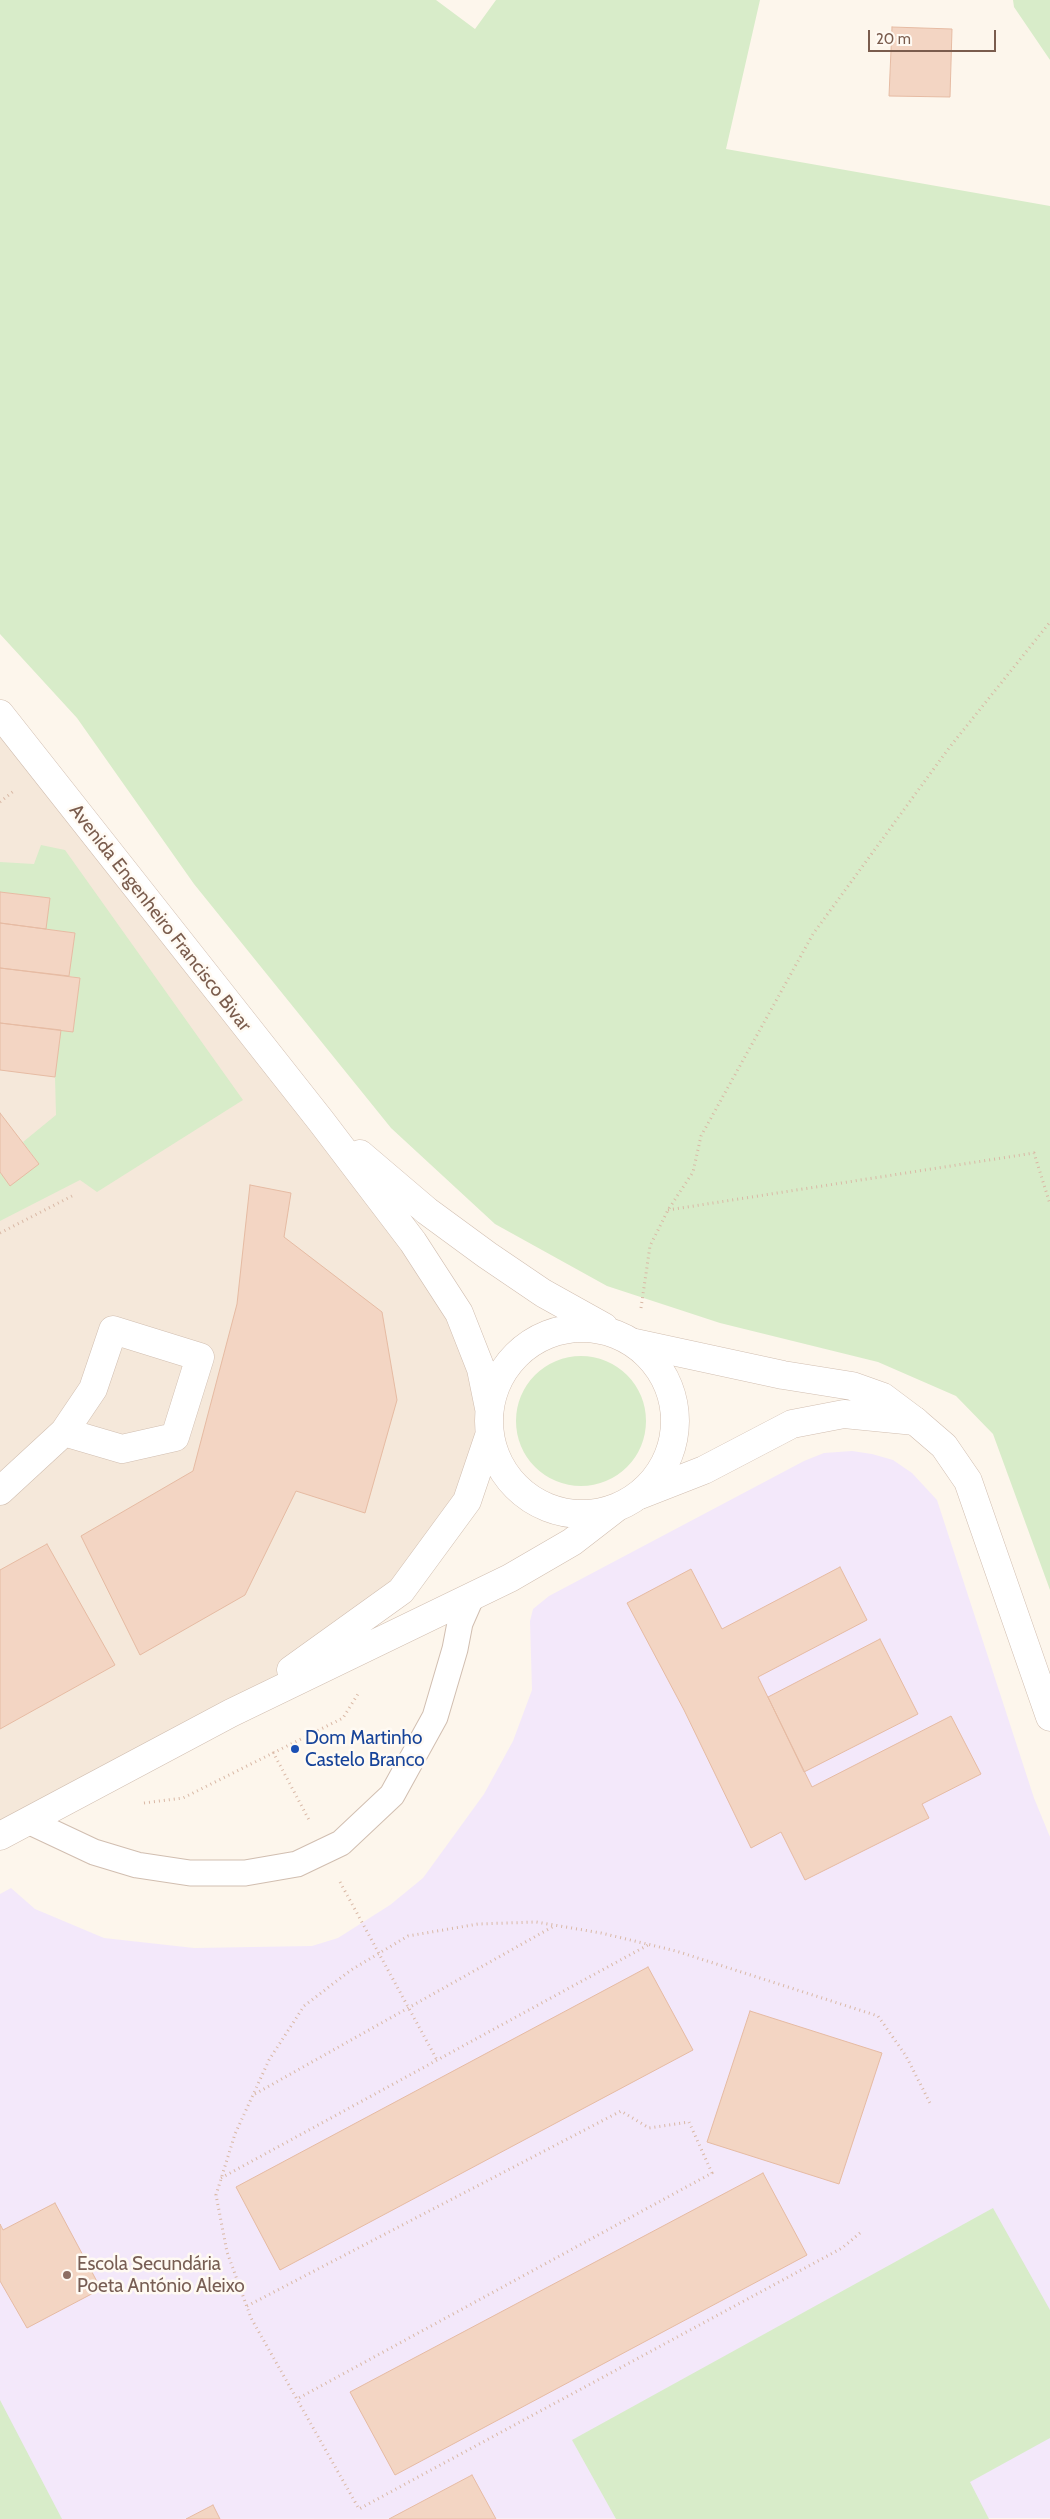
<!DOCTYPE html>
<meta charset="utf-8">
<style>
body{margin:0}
#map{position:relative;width:1050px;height:2519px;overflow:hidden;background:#fdf6ec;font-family:Cabin,sans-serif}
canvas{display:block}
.scale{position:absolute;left:868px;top:30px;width:128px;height:22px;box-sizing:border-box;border:2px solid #7a5c4d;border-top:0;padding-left:6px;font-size:15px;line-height:18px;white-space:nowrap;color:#7a5c4d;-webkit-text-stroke:4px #fffaf3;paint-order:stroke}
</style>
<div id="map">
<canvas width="1050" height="2519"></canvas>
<div class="scale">20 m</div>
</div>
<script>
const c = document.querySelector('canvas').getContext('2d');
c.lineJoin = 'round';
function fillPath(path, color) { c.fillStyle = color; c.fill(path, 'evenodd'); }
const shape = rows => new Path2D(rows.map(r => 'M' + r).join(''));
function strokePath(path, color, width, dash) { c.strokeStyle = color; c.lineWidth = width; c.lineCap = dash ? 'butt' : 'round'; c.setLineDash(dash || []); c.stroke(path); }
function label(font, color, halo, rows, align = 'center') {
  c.font = font + ' Cabin,sans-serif'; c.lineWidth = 5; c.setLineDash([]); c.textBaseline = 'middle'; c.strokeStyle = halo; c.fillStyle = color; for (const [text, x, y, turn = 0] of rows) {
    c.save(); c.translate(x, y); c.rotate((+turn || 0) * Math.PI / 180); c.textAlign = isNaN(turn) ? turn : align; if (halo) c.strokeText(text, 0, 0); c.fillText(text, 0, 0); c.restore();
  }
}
const residential = shape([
 [0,714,413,1242,489,1408,467,1501,401,1591,231,1713,0,1836]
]);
const education = shape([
 [852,1451,872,1454,893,1460,912,1473,937,1500,1034,1798,1050,1837,1050,2518,0,2519,0,1894,11,1888,35,1909,104,1938,194,1948,312,1946,338,1938,390,1905,423,1878,484,1794,513,1741,532,1690,530,1621,533,1609,549,1596,804,1461,824,1453]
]);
const green = shape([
 [0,0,436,0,475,29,496,0,760,0,726,149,1050,206,1050,1590,993,1434,956,1396,878,1362,720,1323,607,1286,495,1224,391,1128,194,884,77,718,0,634],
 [1013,0,1050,0,1050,60,1014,7],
 [41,845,65,850,243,1100,97,1192,80,1180,0,1221,0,1172,11,1185,39,1164,23,1142,56,1115,55,1077,61,1030,73,1031,80,978,69,976,75,933,46,929,50,898,0,892,0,862,34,864],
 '516 1421a65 65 0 1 1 130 0a65 65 0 1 1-130 0Z',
 [993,2208,1050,2310,1050,2438,970,2482,989,2519,616,2519,572,2440],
 [0,2400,62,2519,0,2519]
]);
const building = shape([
 [892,27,952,29,950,97,889,96,892,27],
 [0,892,50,898,46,929,0,923,0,892],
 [0,923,75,933,69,976,0,968,0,923],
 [0,968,80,978,73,1032,0,1023,0,968],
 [0,1023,61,1030,55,1077,0,1070,0,1023],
 [0,1113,39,1164,10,1186,0,1172,0,1113],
 [250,1185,291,1193,284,1237,382,1312,397,1400,365,1513,296,1491,245,1595,140,1655,81,1536,193,1471,237,1304,250,1185],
 [47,1544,115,1665,0,1729,0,1570,47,1544],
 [840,1567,867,1620,758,1677,812,1787,951,1716,981,1774,922,1804,929,1818,805,1880,781,1832,751,1848,684,1710,627,1603,691,1569,722,1629,840,1567],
 [880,1639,918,1714,804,1772,768,1697,880,1639],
 [648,1967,693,2050,280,2270,236,2187,648,1967],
 [750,2011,882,2053,839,2184,707,2142,750,2011],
 [763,2173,807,2255,395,2475,350,2392,763,2173],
 [55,2203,101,2289,27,2328,0,2281,0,2224,3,2230,55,2203],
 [472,2475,496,2519,389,2519,472,2475],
 [213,2505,220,2519,186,2519,213,2505]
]);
const path = shape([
 [0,802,15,790],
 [668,1210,1034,1153,1050,1204],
 [0,1233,72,1196],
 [641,1308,650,1246,668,1210,693,1172,701,1136,813,934,949,748,1050,622],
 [273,1752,309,1820],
 [144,1803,183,1798,343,1718,358,1694],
 [340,1882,437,2060],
 [255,2094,554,1926],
 [221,2178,648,1945],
 [860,2233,842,2248,359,2509,251,2318,227,2252,216,2195,235,2134,269,2060,304,2006,351,1970,408,1936,478,1924,536,1922,601,1933,676,1951,878,2016,906,2056,930,2103],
 [247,2306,621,2111,649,2128,689,2122,712,2173,297,2399]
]);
const service = shape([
 [28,1821,94,1852,137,1865,190,1873,245,1873,297,1864,341,1843,392,1795,435,1717,455,1649,460,1623,471,1598]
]);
const minor = shape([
 [635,1343,783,1375,852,1386,883,1397,915,1421],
 [0,1491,64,1432,93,1389,113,1330,200,1357,175,1437,122,1449,64,1432],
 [640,1495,704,1470,792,1424,844,1414,915,1421]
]);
const tertiary = shape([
 [0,714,321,1121,413,1242,459,1313,481,1369,489,1408],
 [360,1154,427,1211,487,1255,543,1293,604,1327],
 '489 1421a93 93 0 1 1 186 0a93 93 0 1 1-186 0Z',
 [915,1421,944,1446,968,1481,1050,1717],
 [291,1670,401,1591,467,1501,489,1436],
 [0,1836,231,1713,510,1578,572,1542,616,1508]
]);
const markers = [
 [295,1749,5,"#1a4fb4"],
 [67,2275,5,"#8d6e63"]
];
const streetNames = [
 ["Avenida Engenheiro Francisco Bivar",160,918,52]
];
const transitNames = [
 ["Dom Martinho",305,1738],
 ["Castelo Branco",305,1760]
];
const educationNames = [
 ["Escola Secundária",77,2264],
 ["Poeta António Aleixo",77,2286]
];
fillPath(residential, '#f5e8da');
fillPath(education, '#f3e8fa');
fillPath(green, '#d8ecc9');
fillPath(building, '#f3d5c3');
strokePath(building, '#e6bba3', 1);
strokePath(service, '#d1beb0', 27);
strokePath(minor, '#d1beb0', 29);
strokePath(tertiary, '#d1beb0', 29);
strokePath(path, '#d9b8a5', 3, [1, 4]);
strokePath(service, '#fff', 25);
strokePath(minor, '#fff', 28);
strokePath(tertiary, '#fff', 28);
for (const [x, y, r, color] of markers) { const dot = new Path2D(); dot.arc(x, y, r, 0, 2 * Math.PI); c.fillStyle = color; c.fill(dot); strokePath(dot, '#fffaf3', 2); }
label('19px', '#7a5c4d', '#fffaf3', streetNames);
label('19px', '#164399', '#fffaf3', transitNames, 'left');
label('19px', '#785e54', '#fffaf3', educationNames, 'left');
</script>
